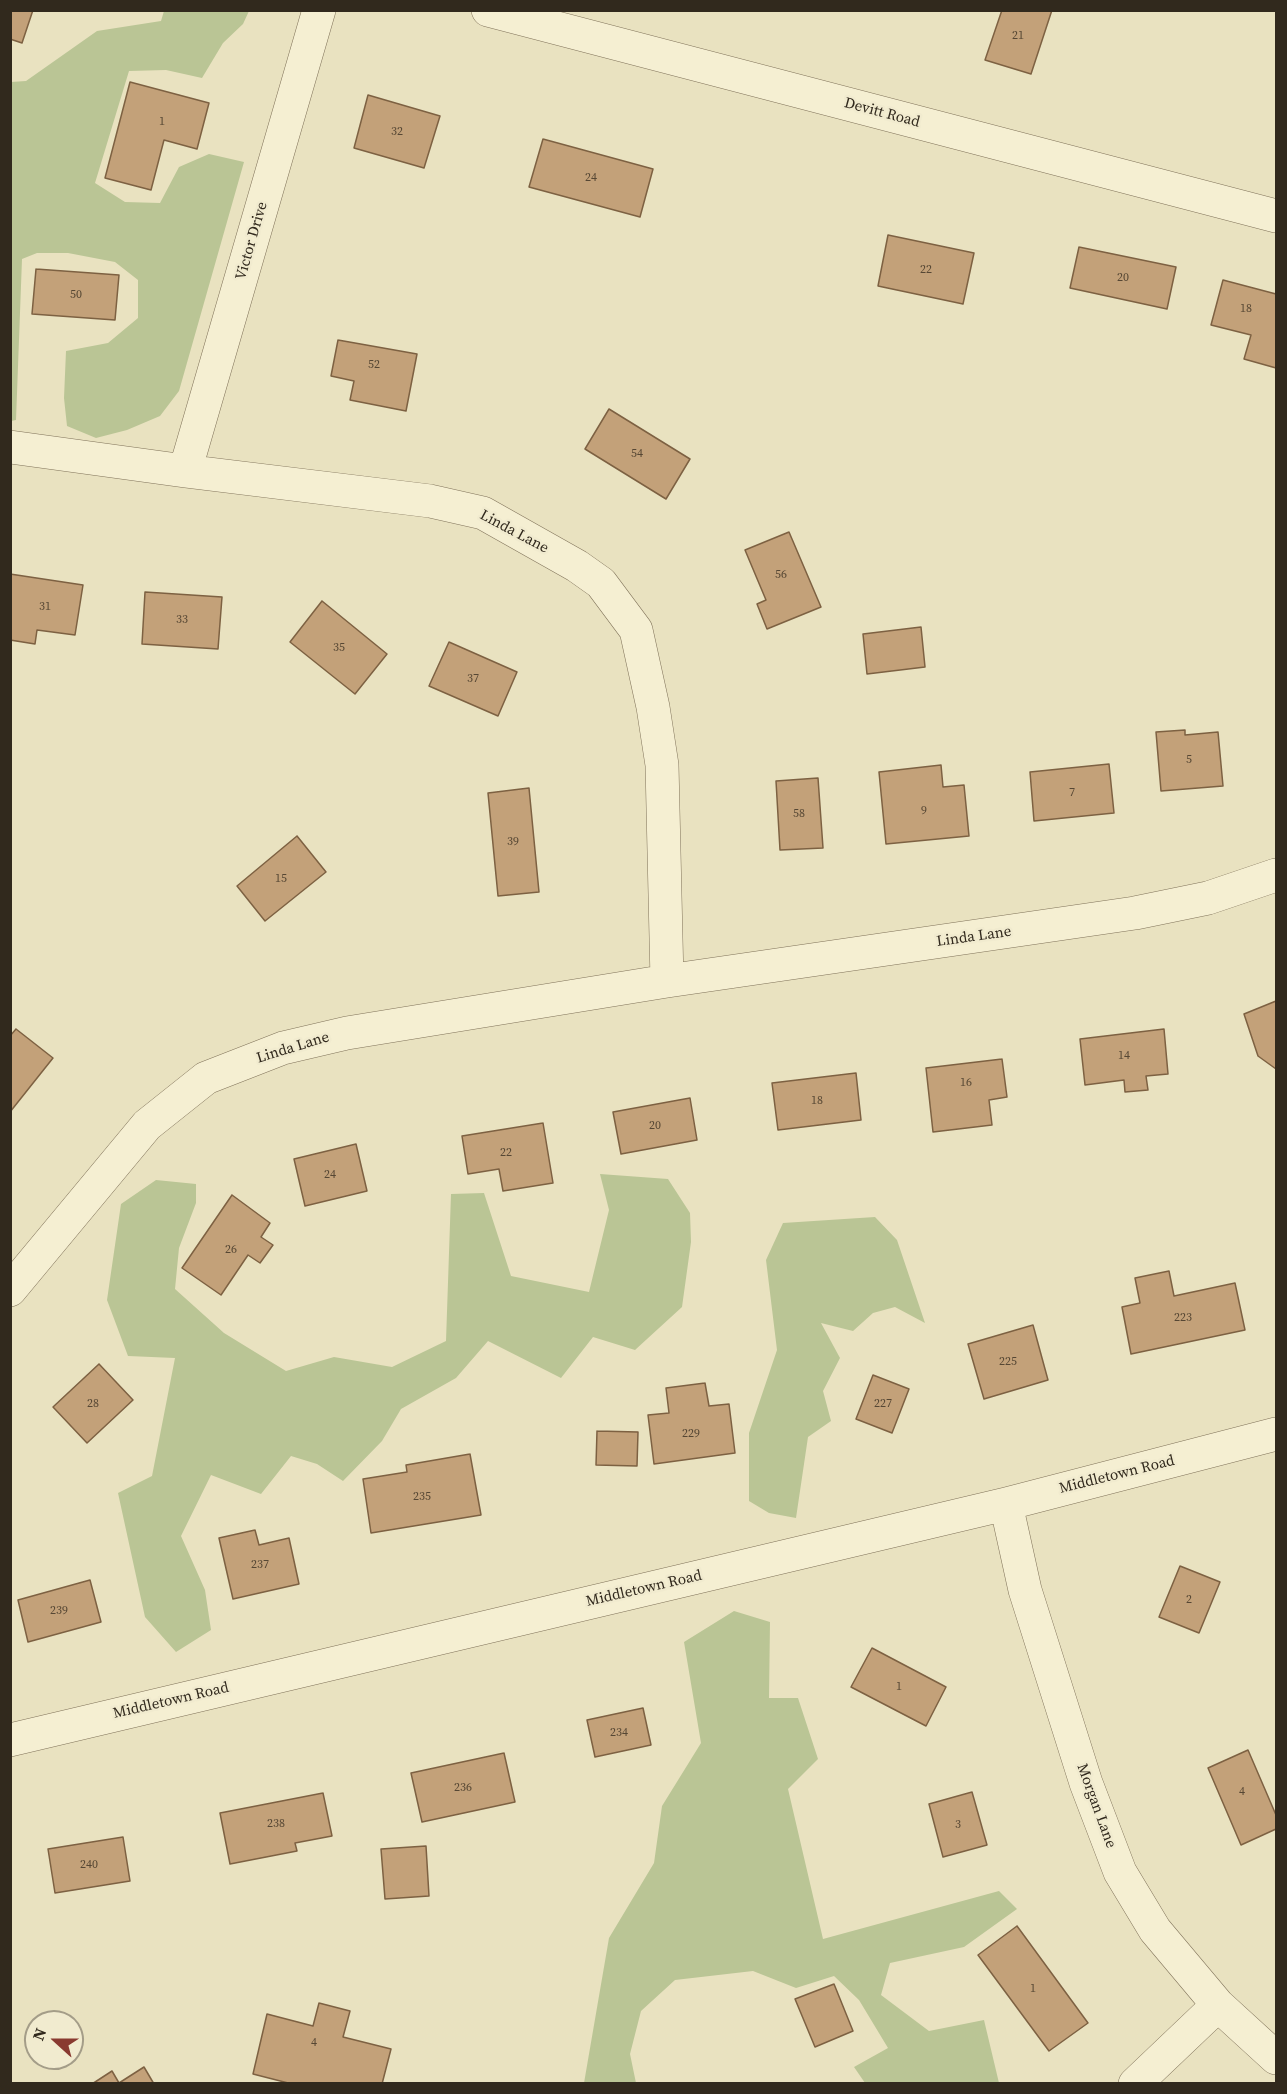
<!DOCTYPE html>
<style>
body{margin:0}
#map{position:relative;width:1287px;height:2094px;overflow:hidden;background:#e9e2c0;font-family:"Source Serif 4",serif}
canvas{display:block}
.frame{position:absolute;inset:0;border:12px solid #31291d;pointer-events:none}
.north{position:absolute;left:24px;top:2010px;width:60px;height:60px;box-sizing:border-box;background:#f1ebcf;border:2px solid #a49d88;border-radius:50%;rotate:291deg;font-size:16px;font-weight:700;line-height:24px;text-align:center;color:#31291d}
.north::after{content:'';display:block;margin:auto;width:21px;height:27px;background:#893a30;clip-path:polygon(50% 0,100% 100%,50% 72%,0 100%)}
</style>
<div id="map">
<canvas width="1287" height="2094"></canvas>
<div class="frame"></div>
<div class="north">N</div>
</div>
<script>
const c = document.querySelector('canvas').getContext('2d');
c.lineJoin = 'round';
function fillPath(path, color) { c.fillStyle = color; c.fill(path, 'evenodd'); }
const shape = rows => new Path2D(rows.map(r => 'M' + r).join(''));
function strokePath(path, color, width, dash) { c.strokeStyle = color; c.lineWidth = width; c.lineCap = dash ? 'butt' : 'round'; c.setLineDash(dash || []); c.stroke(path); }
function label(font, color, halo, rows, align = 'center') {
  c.font = font + ' "Source Serif 4",serif'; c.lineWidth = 5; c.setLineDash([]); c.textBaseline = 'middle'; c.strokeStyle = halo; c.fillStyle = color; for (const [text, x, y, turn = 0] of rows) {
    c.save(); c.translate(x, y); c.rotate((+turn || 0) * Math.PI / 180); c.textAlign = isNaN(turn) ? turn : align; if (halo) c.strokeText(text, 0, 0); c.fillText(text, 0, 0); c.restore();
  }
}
const green = shape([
 [164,11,249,11,243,24,223,43,202,78,166,70,129,71,95,183,125,202,160,203,179,167,209,154,244,162,179,391,160,416,127,430,96,438,67,426,64,398,66,351,108,343,138,318,138,280,115,262,68,253,37,253,22,259,16,420,11,421,11,82,26,81,97,31,161,21],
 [600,1174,668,1179,690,1213,691,1242,682,1307,635,1350,593,1337,561,1378,488,1341,456,1378,401,1409,382,1441,343,1481,317,1464,291,1456,261,1494,211,1475,181,1536,205,1590,211,1630,176,1652,145,1617,118,1493,152,1476,175,1358,128,1356,107,1300,121,1204,156,1180,196,1184,196,1203,179,1248,175,1289,224,1333,286,1371,334,1357,392,1367,446,1341,451,1194,484,1193,511,1276,589,1292,609,1210],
 [875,1217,897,1240,925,1323,895,1307,873,1313,853,1331,821,1323,840,1358,823,1391,831,1421,808,1437,796,1518,769,1513,749,1501,749,1433,777,1350,766,1260,783,1223],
 [734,1611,770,1622,769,1698,798,1698,818,1759,788,1789,823,1939,999,1891,1017,1909,964,1947,890,1963,881,1995,929,2031,984,2020,999,2083,865,2083,854,2067,888,2048,859,2000,834,1976,796,1988,753,1971,675,1980,641,2011,630,2054,636,2083,584,2083,609,1938,654,1863,662,1806,701,1743,684,1642]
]);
const building = shape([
 [10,10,33,10,22,43,10,39,10,10],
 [1002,10,1052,10,1031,74,985,60,1002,10],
 [130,82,209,103,197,149,164,140,151,190,105,178,130,82],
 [368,95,440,116,424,168,354,148,368,95],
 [543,139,653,169,640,217,529,187,543,139],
 [888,235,974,253,963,304,878,286,888,235],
 [1079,247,1176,267,1167,309,1070,288,1079,247],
 [36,269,119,275,115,320,32,314,36,269],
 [1223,280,1276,294,1276,368,1244,359,1251,335,1211,325,1223,280],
 [338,340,417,354,406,411,350,400,354,381,331,376,338,340],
 [609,409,690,459,666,499,585,449,609,409],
 [789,532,821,607,767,629,757,604,766,600,745,550,789,532],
 [10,574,83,585,75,635,37,630,35,644,10,640,10,574],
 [145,592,222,597,218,649,142,644,145,592],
 [322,601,387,654,355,694,290,642,322,601],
 [921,627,925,667,867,674,863,634,921,627],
 [449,642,517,672,498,716,429,686,449,642],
 [1185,730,1185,735,1218,732,1223,786,1161,791,1156,732,1185,730],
 [1109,764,1114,813,1034,821,1030,772,1109,764],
 [941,765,943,787,964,785,969,836,886,844,879,772,941,765],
 [818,778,823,848,780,850,776,781,818,778],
 [529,788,539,892,498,896,488,793,529,788],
 [297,836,326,872,265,921,237,886,297,836],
 [1276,1001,1276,1069,1258,1056,1244,1014,1276,1001],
 [16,1029,53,1058,10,1112,10,1036,16,1029],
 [1164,1029,1168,1074,1146,1076,1148,1090,1125,1092,1124,1080,1085,1085,1080,1039,1164,1029],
 [1002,1059,1007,1097,989,1100,992,1125,933,1132,926,1068,1002,1059],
 [856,1073,861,1120,778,1130,772,1083,856,1073],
 [690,1098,697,1140,621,1154,613,1112,690,1098],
 [543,1123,553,1183,503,1191,499,1169,468,1174,462,1136,543,1123],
 [356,1144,367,1191,305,1206,294,1159,356,1144],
 [232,1195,270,1223,261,1237,273,1245,260,1263,248,1255,221,1295,182,1268,232,1195],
 [1169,1271,1174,1296,1235,1283,1245,1330,1131,1354,1122,1307,1140,1303,1135,1278,1169,1271],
 [1033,1325,1048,1380,984,1399,968,1344,1033,1325],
 [99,1364,133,1400,87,1443,53,1407,99,1364],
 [873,1375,909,1389,892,1433,856,1419,873,1375],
 [705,1383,709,1406,729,1404,735,1453,654,1464,648,1415,669,1413,666,1388,705,1383],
 [597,1431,638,1432,637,1466,596,1465,597,1431],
 [470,1454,481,1515,371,1533,363,1479,407,1472,406,1465,470,1454],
 [255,1530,259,1545,289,1538,299,1584,233,1599,219,1538,255,1530],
 [1180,1566,1220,1582,1199,1633,1159,1617,1180,1566],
 [90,1580,101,1622,28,1642,18,1600,90,1580],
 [872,1648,946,1687,926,1726,851,1687,872,1648],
 [643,1708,651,1745,595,1757,587,1720,643,1708],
 [1248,1750,1276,1815,1276,1829,1241,1845,1208,1768,1248,1750],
 [504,1753,515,1802,422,1822,411,1773,504,1753],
 [972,1792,987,1845,943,1857,929,1804,972,1792],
 [323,1793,332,1836,295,1843,297,1851,230,1864,220,1813,323,1793],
 [123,1837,130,1881,55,1893,48,1849,123,1837],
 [426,1846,429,1896,385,1899,381,1849,426,1846],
 [1017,1926,1088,2023,1049,2051,978,1955,1017,1926],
 [834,1984,853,2031,815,2047,795,1999,834,1984],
 [319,2003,350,2011,343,2037,391,2049,382,2084,292,2084,253,2074,267,2014,313,2026,319,2003],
 [144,2067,154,2084,92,2084,112,2071,119,2083,144,2067]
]);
const minor = shape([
 [488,10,1276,216],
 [10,447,185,471,430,501,483,513,577,566,601,583,636,630,653,707,662,765,667,981],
 [185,471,319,10],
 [10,1290,147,1125,206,1078,283,1048,347,1033,667,981,1135,913,1208,898,1276,875],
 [1006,1504,1025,1590,1086,1783,1120,1872,1155,1930,1218,2005,1276,2058],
 [10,1740,1006,1504,1276,1434],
 [1135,2084,1218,2005]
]);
const numberNames = [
 ["21",1018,36],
 ["1",162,122],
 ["32",397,132],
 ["24",591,178],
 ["22",926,270],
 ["20",1123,278],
 ["50",76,295],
 ["18",1246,309],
 ["52",374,365],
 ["54",637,454],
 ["56",781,575],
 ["31",45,607],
 ["33",182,620],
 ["35",339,648],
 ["37",473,679],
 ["5",1189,760],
 ["7",1072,793],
 ["9",924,811],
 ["58",799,814],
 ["39",513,842],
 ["15",281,879],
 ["14",1124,1056],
 ["16",966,1083],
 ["18",817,1101],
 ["20",655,1126],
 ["22",506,1153],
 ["24",330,1175],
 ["26",231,1250],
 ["223",1183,1318],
 ["225",1008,1362],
 ["28",93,1404],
 ["227",883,1404],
 ["229",691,1434],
 ["235",422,1497],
 ["237",260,1565],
 ["2",1189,1600],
 ["239",59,1611],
 ["1",899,1687],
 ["234",619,1733],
 ["236",463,1788],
 ["4",1242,1792],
 ["238",276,1824],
 ["3",958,1825],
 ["240",89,1865],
 ["1",1033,1989],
 ["4",314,2043]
];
const streetNames = [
 ["Devitt Road",882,113,15],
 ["Victor Drive",252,241,-74],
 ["Linda Lane",514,532,28],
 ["Linda Lane",974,937,-8],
 ["Linda Lane",293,1048,-17],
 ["Middletown Road",1117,1475,-14],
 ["Middletown Road",644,1589,-13],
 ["Middletown Road",171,1701,-13],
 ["Morgan Lane",1096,1806,70]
];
fillPath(green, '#bac595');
fillPath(building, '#c3a179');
strokePath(building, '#7d6142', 1.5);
strokePath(minor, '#80735a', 34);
strokePath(minor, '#f5efd2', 33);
label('12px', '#564734', null, numberNames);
label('15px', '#31291d', '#f1ebcf', streetNames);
</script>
